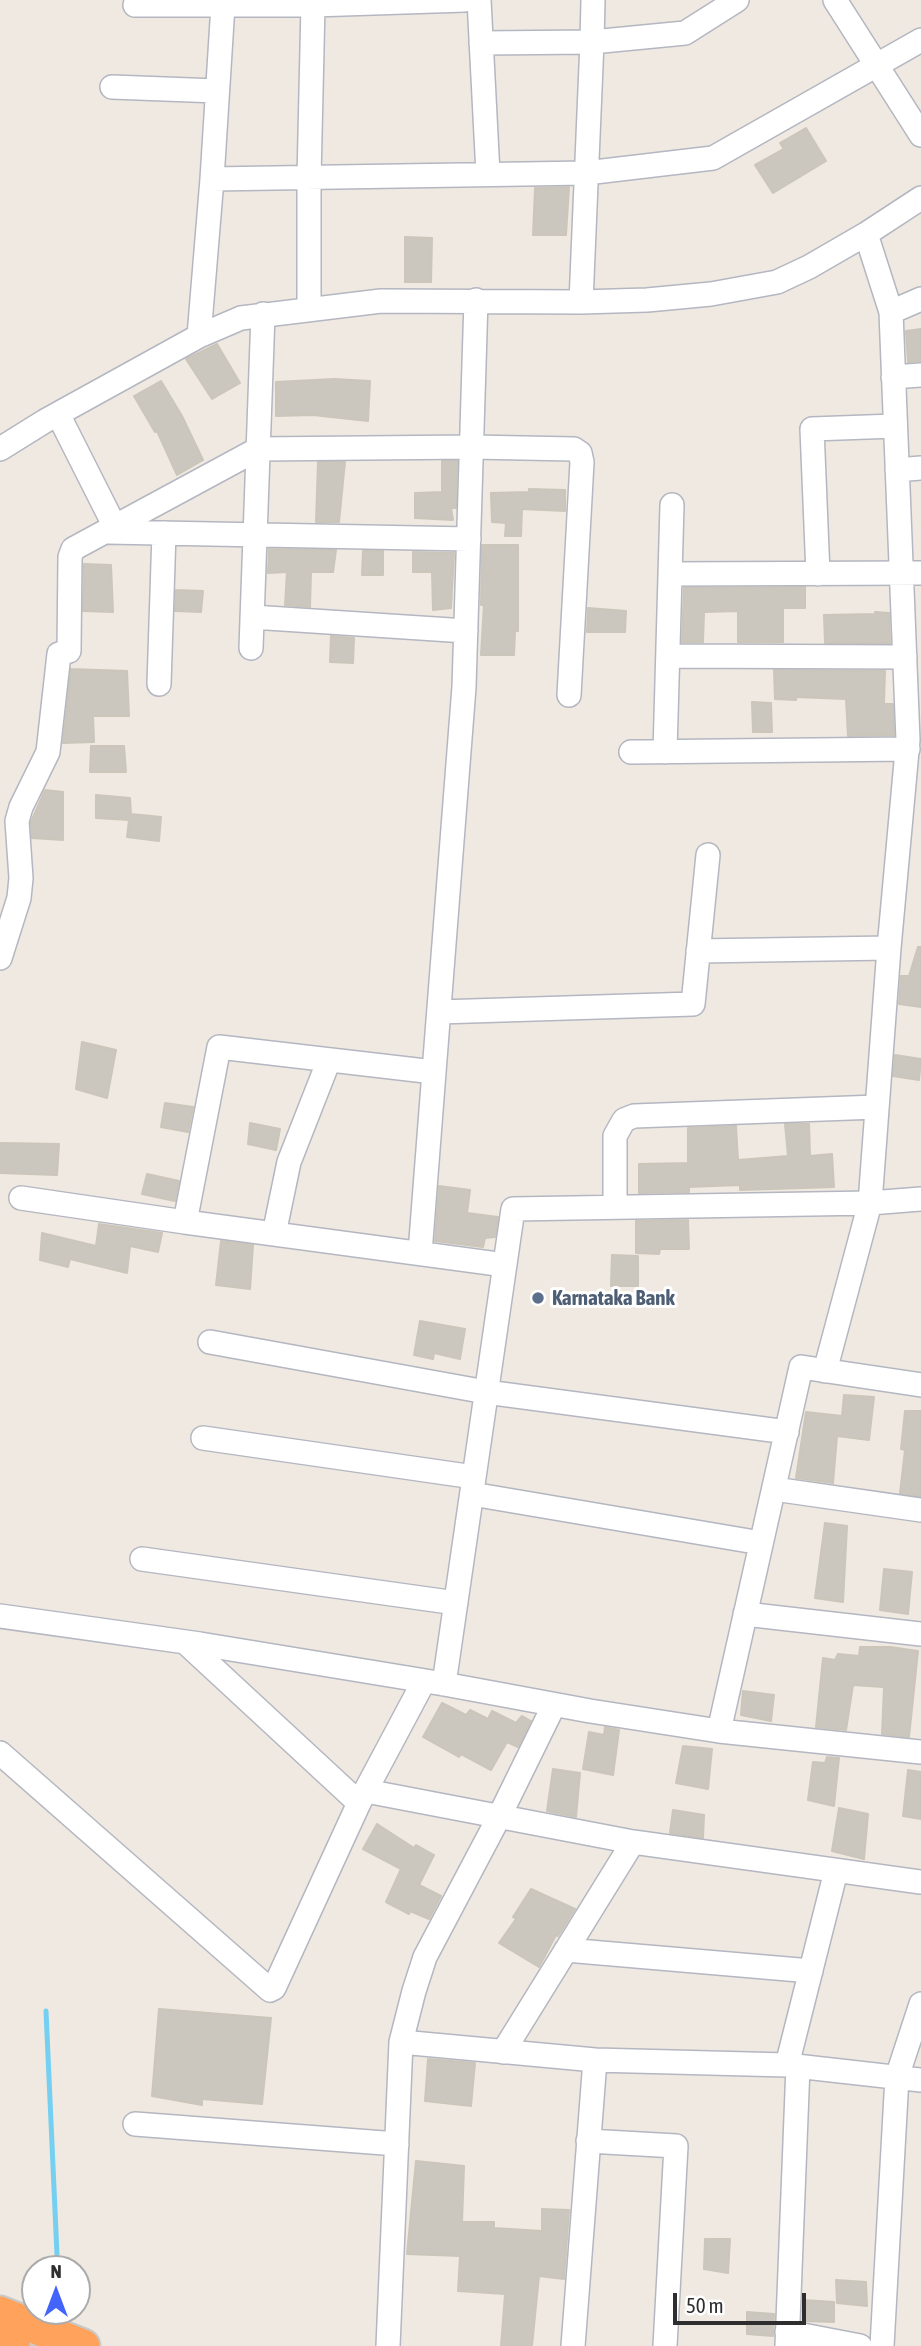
<!DOCTYPE html>
<style>
body{margin:0}
#map{position:relative;width:921px;height:2346px;overflow:hidden;background:#efe9e1;font-family:"Asap Condensed",sans-serif}
canvas{display:block}
.north{position:absolute;left:21px;top:2255px;width:70px;height:70px;box-sizing:border-box;background:#fff;border:2px solid #ababab;border-radius:50%;rotate:0deg;font-size:19px;font-weight:700;line-height:28px;text-align:center;color:#2e2e2e}
.north::after{content:'';display:block;margin:auto;width:24px;height:32px;background:#4264fb;clip-path:polygon(50% 0,100% 100%,50% 72%,0 100%)}
.scale{position:absolute;left:673px;top:2293px;width:133px;height:32px;box-sizing:border-box;border:4px solid #2e2e2e;border-top:0;padding-left:9px;font-size:21px;line-height:24px;white-space:nowrap;color:#2e2e2e;-webkit-text-stroke:5px #fff;paint-order:stroke}
</style>
<div id="map">
<canvas width="921" height="2346"></canvas>
<div class="north">N</div>
<div class="scale">50 m</div>
</div>
<script>
const c = document.querySelector('canvas').getContext('2d');
c.lineJoin = 'round';
const shape = rows => new Path2D(rows.map(r => 'M' + r).join(''));
function strokePath(path, color, width, dash) { c.strokeStyle = color; c.lineWidth = width; c.lineCap = dash ? 'butt' : 'round'; c.setLineDash(dash || []); c.stroke(path); }
function fillPath(path, color) { c.fillStyle = color; c.fill(path, 'evenodd'); }
function label(font, color, halo, rows, align = 'center') {
  c.font = font + ' "Asap Condensed",sans-serif'; c.lineWidth = 6; c.setLineDash([]); c.textBaseline = 'middle'; c.strokeStyle = halo; c.fillStyle = color; for (const [text, x, y, turn = 0] of rows) {
    c.save(); c.translate(x, y); c.rotate((+turn || 0) * Math.PI / 180); c.textAlign = isNaN(turn) ? turn : align; if (halo) c.strokeText(text, 0, 0); c.fillText(text, 0, 0); c.restore();
  }
}
const stream = shape([
 [46,2011,57,2255,55,2269]
]);
const building = shape([
 [806,128,826,161,773,193,755,165,784,149,780,143,806,128],
 [569,187,566,235,533,235,535,188,569,187],
 [405,237,432,238,431,282,405,282,405,237],
 [921,329,921,361,908,362,906,331,921,329],
 [217,344,240,383,212,399,186,359,217,344],
 [334,379,370,381,368,421,313,415,276,416,276,382,334,379],
 [161,381,182,416,203,460,177,475,157,431,155,432,134,396,161,381],
 [442,461,457,461,456,508,451,508,453,520,415,518,415,493,442,492,442,461],
 [318,462,345,462,339,522,316,522,318,462],
 [529,489,565,490,565,511,522,509,521,536,505,536,506,523,492,522,491,493,529,492,529,489],
 [482,545,518,545,518,631,515,631,514,655,481,655,484,605,481,605,482,545],
 [269,549,336,550,333,572,311,572,310,607,285,605,287,572,268,573,269,549],
 [363,551,383,551,383,575,362,575,363,551],
 [413,552,454,553,451,608,433,610,432,572,413,572,413,552],
 [84,564,111,565,113,612,83,611,84,564],
 [805,587,805,608,783,608,783,642,738,642,738,611,704,612,703,642,682,642,684,588,805,587],
 [176,590,203,591,201,612,175,611,176,590],
 [588,608,626,611,625,632,587,632,588,608],
 [875,612,889,613,890,643,825,643,824,615,875,614,875,612],
 [331,636,354,638,353,663,330,662,331,636],
 [71,669,127,671,129,716,93,716,94,742,63,743,71,669],
 [774,670,885,671,884,704,893,704,894,735,848,736,846,699,796,697,796,700,775,699,774,670],
 [752,702,771,703,772,732,753,732,752,702],
 [91,746,124,746,126,772,90,772,91,746],
 [45,790,63,792,63,840,32,838,31,822,45,790],
 [96,795,130,798,131,814,161,817,159,841,127,837,129,820,96,818,96,795],
 [918,947,921,947,921,1007,899,1004,901,976,909,976,918,947],
 [82,1042,116,1050,107,1098,76,1089,82,1042],
 [895,1055,921,1059,919,1080,893,1076,895,1055],
 [165,1103,193,1107,188,1132,161,1127,165,1103],
 [250,1123,280,1129,276,1150,248,1144,250,1123],
 [785,1124,809,1124,810,1156,832,1154,834,1187,740,1190,740,1185,689,1187,689,1192,639,1193,639,1164,688,1163,688,1128,736,1126,738,1160,788,1156,785,1124],
 [0,1143,59,1144,57,1175,0,1173,0,1143],
 [147,1174,179,1181,175,1201,142,1194,147,1174],
 [439,1186,470,1190,467,1213,498,1217,495,1237,485,1238,483,1247,435,1241,439,1186],
 [688,1220,689,1249,660,1249,659,1254,636,1253,636,1221,688,1220],
 [99,1224,162,1233,158,1252,130,1246,127,1273,70,1259,68,1267,40,1260,42,1233,96,1246,99,1224],
 [221,1241,253,1245,250,1289,216,1285,221,1241],
 [612,1255,638,1256,638,1286,611,1286,612,1255],
 [420,1321,465,1329,460,1359,434,1353,433,1359,414,1355,420,1321],
 [844,1395,874,1397,869,1440,837,1436,833,1483,796,1478,806,1412,842,1416,844,1395],
 [905,1411,921,1411,921,1496,900,1493,905,1450,901,1449,905,1411],
 [825,1523,847,1526,843,1602,815,1598,825,1523],
 [884,1569,912,1572,908,1614,880,1610,884,1569],
 [860,1647,890,1647,918,1651,909,1737,882,1734,884,1687,853,1685,846,1730,816,1727,823,1658,835,1660,838,1654,859,1656,860,1647],
 [743,1691,774,1695,771,1721,741,1715,743,1691],
 [442,1703,466,1715,470,1710,488,1719,492,1711,516,1723,522,1716,531,1721,518,1747,507,1742,491,1770,461,1754,459,1757,423,1737,442,1703],
 [605,1727,619,1730,613,1775,583,1769,589,1732,604,1735,605,1727],
 [683,1746,712,1749,708,1789,676,1783,683,1746],
 [827,1757,839,1758,834,1806,808,1800,813,1762,825,1763,827,1757],
 [553,1769,580,1773,576,1817,547,1811,553,1769],
 [908,1770,921,1772,921,1819,903,1816,908,1770],
 [839,1808,868,1814,864,1859,832,1851,839,1808],
 [673,1810,704,1815,703,1838,670,1833,673,1810],
 [377,1824,414,1848,416,1845,434,1855,419,1885,441,1896,429,1919,410,1911,409,1914,386,1902,401,1869,363,1849,377,1824],
 [531,1889,575,1909,558,1936,556,1935,539,1967,499,1943,516,1919,513,1917,531,1889],
 [159,2009,271,2018,262,2104,202,2099,202,2105,152,2096,159,2009],
 [428,2059,475,2063,471,2106,425,2101,428,2059],
 [416,2161,464,2166,462,2222,494,2222,494,2228,542,2231,542,2209,569,2210,564,2279,539,2276,532,2346,501,2346,505,2294,458,2291,460,2256,407,2254,416,2161],
 [705,2239,730,2239,728,2273,704,2269,705,2239],
 [836,2280,866,2282,867,2306,837,2303,836,2280],
 [803,2300,834,2302,834,2322,803,2321,803,2300],
 [747,2312,774,2314,773,2336,747,2334,747,2312]
]);
const minor = shape([
 [479,0,488,174],
 [835,0,921,135],
 [135,5,313,5],
 [481,43,592,42,593,0],
 [112,87,217,91],
 [212,179,223,5],
 [476,300,464,687,434,1072,219,1047,185,1222,505,1265],
 [581,302,592,42,685,33,737,0],
 [309,309,309,178,313,5,465,0],
 [891,312,921,299],
 [199,336,212,179,586,173,713,158,921,40],
 [893,377,921,375],
 [58,414,115,527],
 [0,449,45,421,199,336,241,318,381,301,581,302,647,300,711,294,777,282,809,267,866,234,921,198],
 [897,470,921,468],
 [108,532,469,539],
 [671,574,921,573],
 [818,574,812,429,895,426],
 [252,617,466,631],
 [251,648,263,314],
 [669,656,905,657],
 [159,684,164,533],
 [631,752,908,749],
 [665,752,672,505],
 [698,951,889,948],
 [0,958,19,898,21,878,17,821,21,807,48,752,59,654,69,651,70,557,73,549,258,449,472,447,574,449,580,453,582,462,569,695],
 [439,1012,693,1004,708,855],
 [21,1198,185,1222],
 [615,1207,615,1136,624,1120,634,1116,877,1107],
 [274,1234,289,1162,329,1060],
 [420,1253,434,1072],
 [210,1342,486,1392,787,1432],
 [825,1371,870,1203,889,948,908,740,891,312,866,234],
 [203,1438,474,1477],
 [774,1489,921,1510],
 [472,1494,761,1543],
 [142,1559,456,1603],
 [745,1614,921,1634],
 [0,1616,200,1644,444,1684,590,1711,719,1731,921,1752],
 [185,1642,359,1803],
 [444,1684,513,1209,870,1203,921,1199],
 [719,1731,801,1367,921,1385],
 [0,1753,270,1990,274,1988,359,1803,424,1681],
 [366,1791,633,1842,921,1882],
 [566,1950,811,1971],
 [401,2042,595,2060],
 [503,2052,633,1842],
 [787,2065,836,1871],
 [135,2124,397,2144],
 [588,2141,676,2146,665,2346],
 [787,2332,860,2346],
 [388,2346,401,2042,414,1991,425,1957,499,1817,554,1705],
 [573,2346,595,2060,787,2065,921,2080],
 [787,2346,798,2066],
 [882,2346,897,2077,921,2004]
]);
const highway = shape([
 [0,2313,83,2346],
 [0,2340,13,2346]
]);
const markers = [
 [538,1298,7,"#5c6f8a"]
];
const serviceNames = [
 ["Karnataka Bank",552,1298]
];
strokePath(stream, '#75cff0', 5);
fillPath(building, '#cbc7bf');
strokePath(building, '#cbc5ba', 2);
strokePath(minor, '#b4b7c1', 26);
strokePath(highway, '#c9c9c9', 37);
strokePath(minor, '#fff', 23);
strokePath(highway, '#ffa35c', 33);
for (const [x, y, r, color] of markers) { const dot = new Path2D(); dot.arc(x, y, r, 0, 2 * Math.PI); c.fillStyle = color; c.fill(dot); strokePath(dot, '#fff', 2.5); }
label('bold 21px', '#4e5e75', '#fff', serviceNames, 'left');
</script>
